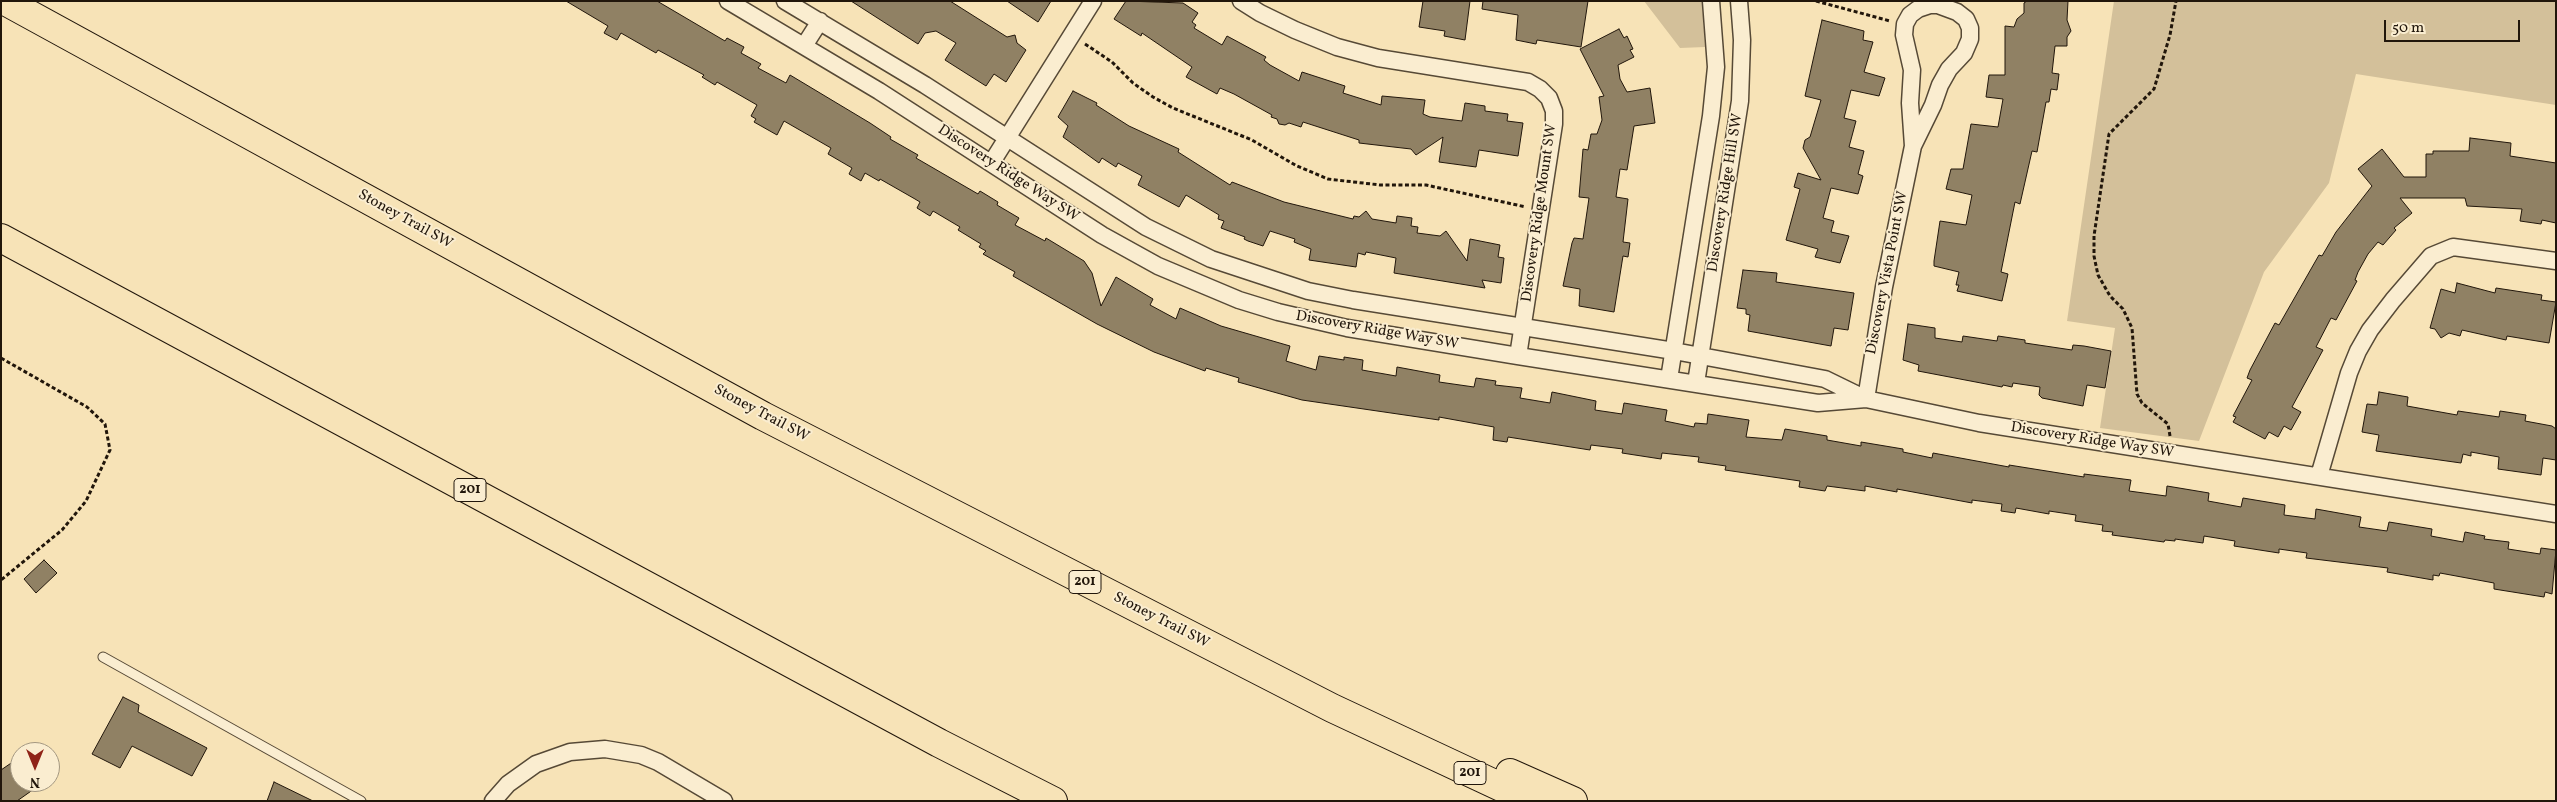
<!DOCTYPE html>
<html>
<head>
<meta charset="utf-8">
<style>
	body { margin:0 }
	#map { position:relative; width:2557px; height:802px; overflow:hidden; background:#f7e3b7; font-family:Vollkorn,serif }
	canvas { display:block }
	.frame { position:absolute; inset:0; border:2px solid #21160b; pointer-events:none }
	.north { position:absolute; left:10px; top:742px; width:50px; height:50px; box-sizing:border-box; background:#faedd0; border:1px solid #a39781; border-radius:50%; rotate:180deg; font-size:14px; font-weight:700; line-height:20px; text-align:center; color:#21160b }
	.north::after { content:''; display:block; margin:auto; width:18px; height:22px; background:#8f2418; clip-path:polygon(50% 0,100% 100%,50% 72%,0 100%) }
	.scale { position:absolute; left:2384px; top:20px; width:136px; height:22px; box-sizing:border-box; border:2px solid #21160b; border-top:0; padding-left:6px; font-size:15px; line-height:18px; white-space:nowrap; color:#21160b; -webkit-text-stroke:4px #faedd0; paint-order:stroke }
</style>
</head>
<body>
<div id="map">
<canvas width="2557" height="802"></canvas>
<div class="frame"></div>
<div class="north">N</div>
<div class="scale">50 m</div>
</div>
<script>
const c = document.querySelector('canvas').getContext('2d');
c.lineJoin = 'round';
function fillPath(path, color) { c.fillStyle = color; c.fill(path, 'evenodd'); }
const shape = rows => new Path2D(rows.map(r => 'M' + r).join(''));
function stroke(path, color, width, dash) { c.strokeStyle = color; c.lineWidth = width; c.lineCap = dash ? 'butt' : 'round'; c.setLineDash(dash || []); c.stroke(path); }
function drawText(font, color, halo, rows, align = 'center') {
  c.font = font + ' Vollkorn,serif'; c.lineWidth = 4; c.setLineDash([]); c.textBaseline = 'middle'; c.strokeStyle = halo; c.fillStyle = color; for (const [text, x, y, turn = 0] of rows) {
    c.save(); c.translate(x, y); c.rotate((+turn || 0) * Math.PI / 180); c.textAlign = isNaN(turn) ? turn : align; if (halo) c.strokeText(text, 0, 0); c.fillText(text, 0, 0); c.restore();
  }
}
fillPath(shape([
	[1644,1,1702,1,1705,47,1680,48],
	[2114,1,2556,1,2556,105,2356,74,2329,183,2264,272,2199,441,2100,428,2115,328,2067,321]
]), '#d3c09a');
const building = shape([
	[566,1,657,1,725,41,727,38,744,47,741,53,761,64,758,68,786,83,790,75,870,123,891,137,890,139,918,155,916,158,978,194,980,191,998,202,997,205,1019,218,1015,225,1045,241,1046,238,1084,261,1092,273,1101,306,1116,277,1153,299,1150,305,1176,319,1180,308,1221,326,1290,346,1286,361,1316,370,1319,356,1344,360,1344,357,1363,360,1362,370,1396,376,1397,367,1440,375,1439,382,1474,387,1476,378,1496,381,1495,385,1522,388,1520,398,1550,403,1552,392,1596,401,1595,410,1622,414,1624,403,1667,410,1665,421,1694,427,1695,423,1707,424,1708,414,1749,420,1746,437,1782,440,1785,429,1827,436,1827,440,1861,446,1861,442,1903,449,1903,452,1932,458,1933,453,2009,467,2009,465,2084,477,2084,474,2131,480,2129,491,2166,496,2167,486,2209,493,2208,501,2241,507,2243,498,2285,505,2284,515,2315,519,2316,509,2361,517,2359,527,2387,531,2389,522,2432,529,2431,536,2463,542,2465,532,2485,536,2484,539,2509,542,2508,549,2540,554,2541,548,2556,550,2552,594,2545,592,2544,597,2494,589,2494,583,2440,573,2439,576,2433,575,2433,580,2387,572,2388,568,2306,558,2307,553,2279,549,2279,553,2234,546,2235,541,2204,536,2203,543,2175,539,2175,541,2165,540,2164,542,2112,535,2113,532,2102,531,2103,525,2075,521,2076,515,2049,511,2049,514,2016,508,2015,513,2001,511,2002,504,1972,500,1972,503,1897,489,1897,492,1865,486,1865,491,1827,486,1825,491,1799,487,1800,481,1725,470,1726,466,1698,462,1699,457,1662,453,1661,459,1622,453,1623,449,1591,445,1590,450,1508,437,1507,442,1493,440,1494,427,1439,417,1439,420,1302,400,1238,382,1239,378,1206,368,1205,371,1154,352,1097,324,1013,276,1015,272,983,254,986,251,979,247,981,244,958,230,960,227,933,211,930,216,917,208,920,202,915,199,880,179,879,181,865,173,861,181,849,174,852,168,828,154,831,148,784,121,777,135,754,122,756,119,751,116,757,105,717,82,715,85,702,77,704,75,658,50,656,53,621,33,617,40,604,33,608,26,566,1],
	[851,1,950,1,1007,37,1015,35,1017,43,1026,50,1006,82,994,74,986,86,945,60,956,43,936,31,925,33,918,44,851,1],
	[1007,1,1051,1,1038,22,1007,1],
	[1126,1,1183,3,1198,13,1192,22,1196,25,1194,28,1222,45,1227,36,1266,57,1264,60,1270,65,1299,81,1302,72,1345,86,1343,93,1381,105,1382,96,1425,100,1423,114,1430,117,1462,121,1465,103,1485,106,1485,111,1508,114,1507,121,1523,123,1518,156,1479,150,1476,167,1439,162,1443,137,1416,155,1411,149,1359,143,1359,140,1303,122,1301,127,1289,123,1285,125,1279,124,1277,119,1271,117,1272,115,1234,94,1220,88,1217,94,1186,77,1192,67,1142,33,1141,36,1114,19,1126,1],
	[1423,1,1470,1,1465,40,1444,36,1445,31,1419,27,1423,1],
	[1483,1,1588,1,1581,47,1537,40,1536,44,1516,40,1518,15,1482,9,1483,1],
	[2027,1,2068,1,2067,20,2071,31,2067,37,2067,46,2055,46,2052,73,2059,74,2057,90,2051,89,2049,102,2046,102,2037,152,2032,151,2020,204,2015,202,2001,272,2008,274,2002,301,1957,291,1959,285,1956,285,1959,272,1934,266,1934,261,1940,221,1966,225,1972,195,1946,189,1951,169,1963,169,1971,124,1998,127,2003,99,1986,97,1989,75,2005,75,2005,26,2014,27,2017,19,2024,13,2024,3,2027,1],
	[1822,20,1864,31,1863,40,1873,42,1864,72,1885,78,1879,96,1851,90,1844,118,1856,121,1849,147,1864,151,1858,174,1863,176,1858,194,1831,188,1823,218,1834,221,1831,232,1849,236,1840,263,1815,257,1818,249,1786,240,1800,189,1794,187,1798,173,1821,180,1803,148,1805,140,1810,137,1821,100,1805,96,1822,20],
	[1619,29,1624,38,1627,36,1633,49,1630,50,1634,57,1618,65,1620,79,1627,92,1650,88,1655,123,1634,126,1627,170,1620,169,1616,197,1628,199,1623,242,1630,243,1628,257,1623,256,1614,312,1579,306,1580,289,1563,286,1572,243,1574,238,1583,239,1589,198,1579,197,1583,149,1588,150,1591,134,1597,134,1602,120,1599,97,1604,96,1580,49,1619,29],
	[1073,91,1097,103,1096,105,1129,126,1179,149,1178,152,1230,185,1232,182,1284,202,1353,219,1354,216,1359,217,1366,211,1372,219,1396,223,1397,216,1412,218,1411,226,1418,227,1417,233,1440,236,1446,231,1467,261,1470,239,1500,245,1498,257,1504,258,1501,283,1482,280,1485,288,1394,273,1396,258,1366,252,1365,255,1358,253,1356,267,1309,260,1311,249,1294,242,1295,239,1270,231,1263,246,1248,241,1244,239,1245,237,1221,228,1224,221,1218,219,1219,215,1186,195,1179,207,1138,185,1142,176,1118,163,1116,167,1102,158,1099,163,1063,137,1068,126,1058,117,1073,91],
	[2470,138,2511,143,2510,156,2556,163,2556,223,2542,220,2541,224,2520,221,2522,209,2467,206,2465,198,2400,198,2412,213,2394,228,2396,230,2383,245,2378,242,2368,254,2358,272,2355,280,2357,281,2336,320,2331,318,2316,347,2323,350,2292,407,2301,412,2291,430,2284,426,2278,437,2269,432,2265,439,2233,422,2236,417,2233,416,2252,380,2247,378,2250,370,2275,323,2279,325,2319,255,2322,256,2336,232,2372,186,2358,169,2382,149,2404,177,2426,177,2426,154,2433,154,2433,151,2469,151,2470,138],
	[1743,270,1777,273,1776,282,1854,293,1848,330,1834,328,1831,346,1748,331,1750,315,1746,314,1746,309,1737,308,1743,270],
	[2457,283,2495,293,2496,288,2542,295,2541,300,2556,302,2549,343,2507,336,2506,340,2462,330,2460,336,2449,333,2441,338,2435,329,2430,328,2441,289,2455,293,2457,283],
	[1908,324,1935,328,1935,338,1962,342,1963,336,1997,341,1998,336,2025,340,2025,343,2072,350,2073,345,2084,346,2111,351,2105,388,2087,385,2083,406,2042,398,2039,395,2040,387,2013,383,2012,387,2003,385,2002,387,1918,371,1919,365,1903,360,1908,324],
	[2379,392,2408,397,2407,406,2457,415,2458,411,2499,417,2500,411,2526,415,2525,421,2552,426,2556,429,2556,460,2543,458,2541,475,2498,469,2499,457,2471,452,2471,456,2463,454,2461,463,2376,451,2379,435,2362,432,2367,404,2377,405,2379,392],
	[44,560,57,573,36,593,24,579,44,560],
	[123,697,139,705,138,712,207,748,192,776,132,746,120,768,92,754,123,697],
	[20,757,20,782,44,782,17,801,1,801,1,770,20,757],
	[274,782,313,801,267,801,274,782]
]);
fillPath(building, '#908164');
stroke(building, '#21160b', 1);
const lane = shape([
	[103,657,361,801]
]);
const street = shape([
	[728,1,879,91,1102,235,1158,266,1239,300,1278,312,1347,328,1518,356,1818,403,1866,399],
	[785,1,925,85,1146,227,1211,259,1308,291,1353,300,1674,351,1825,379,1866,399,1979,423,2556,514],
	[1241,1,1260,13,1295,30,1337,47,1378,58,1528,82,1540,89,1549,98,1554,111,1554,124,1518,356],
	[804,46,820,21],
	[992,162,1093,1],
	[1669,379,1711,116,1716,67,1711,1],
	[1696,383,1740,101,1742,40,1739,1],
	[1866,399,1884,287,1913,146,1933,105,1940,85,1949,69,1964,53,1970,39,1970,28,1966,19,1957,12,1938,5,1930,5,1918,9,1910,15,1905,24,1904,35,1912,70,1910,103,1913,146],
	[2319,476,2349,373,2358,351,2370,330,2393,300,2431,256,2453,247,2556,261],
	[493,801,508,784,536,764,570,752,605,749,641,755,658,762,724,801]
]);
const highway = shape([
	[5,1,763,416,1332,708,1531,801],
	[1,238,939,743,1053,801],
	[1510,773,1573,801]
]);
stroke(lane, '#564936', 11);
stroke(street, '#564936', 19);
stroke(highway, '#21160b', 30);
stroke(shape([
	[1816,1,1890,21],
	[1085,44,1112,62,1133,83,1153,97,1173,108,1252,140,1297,166,1328,179,1380,185,1426,185,1526,207],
	[1,358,87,407,105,424,110,450,86,501,62,530,1,580],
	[2170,436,2168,424,2142,403,2137,394,2132,328,2123,309,2110,296,2098,275,2094,256,2094,236,2109,134,2154,89,2170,35,2176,1]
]), '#21160b', 3, [4, 2.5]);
stroke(lane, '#faedd0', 9);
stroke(street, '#faedd0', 16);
stroke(highway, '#f7e3b7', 28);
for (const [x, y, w] of [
	[470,490,32],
	[1085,582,32],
	[1470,773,32]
]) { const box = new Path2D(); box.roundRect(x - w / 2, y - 11.5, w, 23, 4); c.fillStyle = '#faedd0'; c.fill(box); stroke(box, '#21160b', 1); }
drawText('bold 14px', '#21160b', null, [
	["201",470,490],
	["201",1085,582],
	["201",1470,773]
]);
drawText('15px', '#21160b', '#faedd0', [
	["Discovery Ridge Way SW",1008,174,33],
	["Discovery Ridge Hill SW",1726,193,-81],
	["Discovery Ridge Mount SW",1540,213,-82],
	["Stoney Trail SW",405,220,29],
	["Discovery Vista Point SW",1888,273,-79],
	["Discovery Ridge Way SW",1377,331,10],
	["Stoney Trail SW",761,414,28],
	["Discovery Ridge Way SW",2092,441,9],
	["Stoney Trail SW",1161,621,27]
]);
</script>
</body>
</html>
